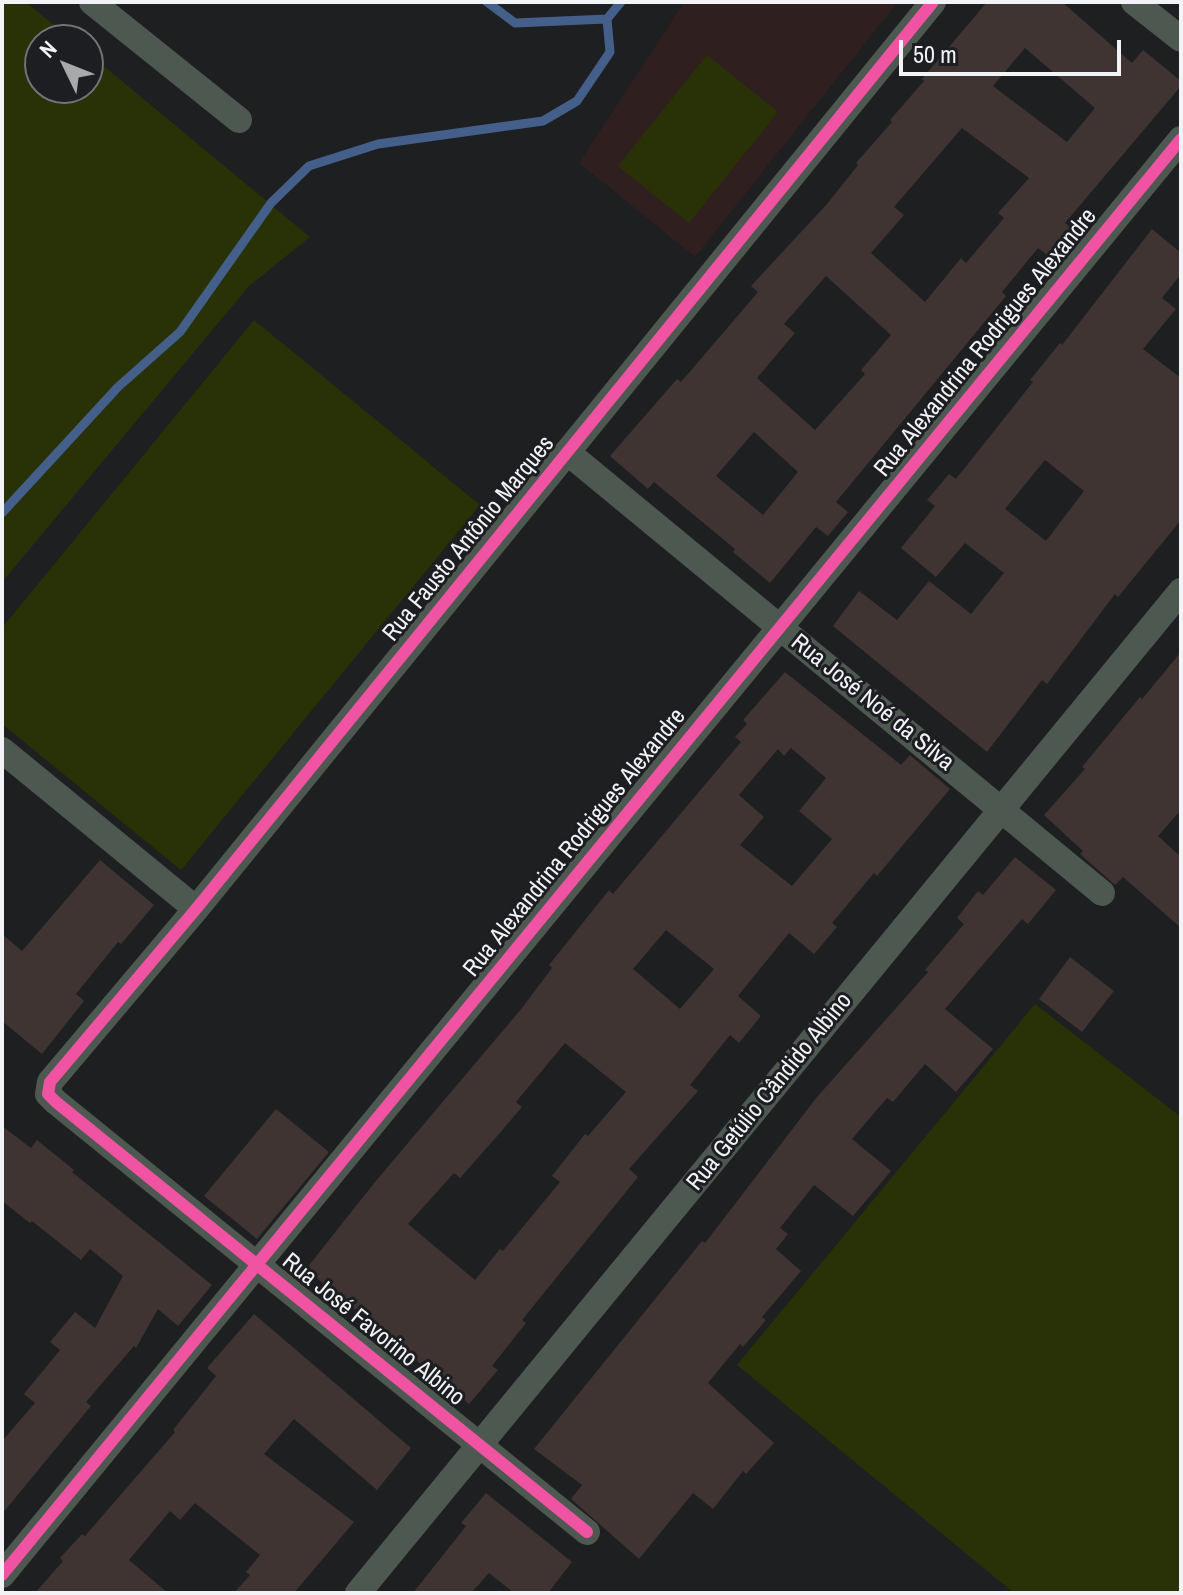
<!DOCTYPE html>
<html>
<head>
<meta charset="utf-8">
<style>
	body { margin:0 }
	#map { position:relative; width:1183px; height:1595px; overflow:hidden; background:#1d1f21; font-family:"Archivo Narrow",sans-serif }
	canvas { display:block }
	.frame { position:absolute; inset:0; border:4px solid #f1f3f6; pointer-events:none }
	.north { position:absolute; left:24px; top:24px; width:80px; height:80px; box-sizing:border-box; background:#1c1e22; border:2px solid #717377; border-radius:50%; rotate:313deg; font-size:22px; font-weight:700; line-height:32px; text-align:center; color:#f1f3f6 }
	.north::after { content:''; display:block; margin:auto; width:28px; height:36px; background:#a7a9ab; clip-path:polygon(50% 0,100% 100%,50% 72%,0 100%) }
	.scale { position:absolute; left:899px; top:40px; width:222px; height:36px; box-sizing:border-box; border:4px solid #f1f3f6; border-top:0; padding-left:10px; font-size:24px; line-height:28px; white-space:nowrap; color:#f1f3f6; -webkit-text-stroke:6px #1c1e22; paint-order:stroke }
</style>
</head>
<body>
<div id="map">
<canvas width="1183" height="1595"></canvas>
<div class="frame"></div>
<div class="north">N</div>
<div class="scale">50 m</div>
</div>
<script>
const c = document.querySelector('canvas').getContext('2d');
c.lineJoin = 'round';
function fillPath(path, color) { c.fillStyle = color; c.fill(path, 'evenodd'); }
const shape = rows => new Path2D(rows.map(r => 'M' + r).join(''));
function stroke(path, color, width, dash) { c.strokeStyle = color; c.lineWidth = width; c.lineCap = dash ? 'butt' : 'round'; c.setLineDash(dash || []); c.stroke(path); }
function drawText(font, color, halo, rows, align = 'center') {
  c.font = font + ' "Archivo Narrow",sans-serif'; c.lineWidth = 6; c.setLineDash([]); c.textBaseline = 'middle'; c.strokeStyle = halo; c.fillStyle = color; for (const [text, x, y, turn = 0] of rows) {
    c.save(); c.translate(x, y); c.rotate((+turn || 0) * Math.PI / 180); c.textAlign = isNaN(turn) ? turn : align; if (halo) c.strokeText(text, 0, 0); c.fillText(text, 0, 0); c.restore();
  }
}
fillPath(shape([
	[684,2,898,2,695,257,579,163]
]), '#2f1f1e');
fillPath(shape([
	[2,2,26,2,72,40,40,40,40,88,88,88,88,53,310,237,249,286,2,582],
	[707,55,778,112,689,223,618,166],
	[254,320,480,505,181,870,2,724,2,628],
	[1035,1004,1181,1117,1181,1593,1014,1593,737,1365]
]), '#293207');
stroke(shape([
	[487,2,515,23,607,19,621,2],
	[2,513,118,387,180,332,271,203,309,166,378,144,543,121,577,101,610,52,607,19]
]), '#455f8b', 9);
fillPath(shape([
	[987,2,1062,2,1132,63,1143,50,1181,81,1181,86,1065,223,1071,228,1047,255,1038,248,1002,292,1006,296,836,502,848,512,828,536,816,527,770,583,733,552,735,549,654,482,648,489,610,456,677,379,681,382,758,292,751,286,827,204,858,165,856,163,892,122,890,120,924,81,922,79],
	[1025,48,1095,108,1067,142,993,86],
	[962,128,1029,178,998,213,1004,218,966,263,961,258,925,302,871,253,904,215,894,207],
	[826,276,891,335,861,370,865,374,815,430,757,378,795,333,784,324],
	[754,432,798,472,763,515,716,476],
	[1152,229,1181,253,1181,274,1162,298,1176,309,1143,349,1181,378,1181,520,1118,597,1115,594,1047,684,1042,680,987,752,833,626,859,591,897,620,929,581,971,614,1004,573,965,543,936,577,901,548,935,506,927,500,949,474,956,479,1033,382,1030,380,1060,343,1062,345],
	[1045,460,1084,491,1046,541,1005,509],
	[1181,652,1181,810,1158,836,1181,857,1181,928,1123,877,1115,885,1080,854,1083,851,1044,815,1085,769,1082,767,1140,697,1142,699],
	[785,672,901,765,910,755,950,789,877,876,874,873,832,923,837,927,814,954,789,933,738,996,761,1016,739,1043,730,1035,690,1085,698,1091,629,1169,638,1177,522,1320,526,1323,492,1366,498,1370,469,1404,306,1269,375,1182,522,1008,552,968,549,965,609,890,613,894,741,742,735,737,747,724,743,720],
	[791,748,826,778,799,811,832,839,792,886,740,845,764,817,739,795,778,749,784,756],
	[666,930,714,969,680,1009,633,969],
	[565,1043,626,1092,588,1136,585,1134,552,1176,560,1182,503,1251,500,1249,475,1280,408,1224,454,1173,460,1178,499,1134,522,1107,516,1102],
	[1015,857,1056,890,1028,924,1022,919,945,1009,993,1049,956,1092,925,1064,893,1102,887,1098,852,1139,891,1171,853,1216,814,1185,780,1228,788,1234,776,1249,801,1271,762,1317,766,1320,743,1347,740,1344,708,1383,774,1443,746,1474,743,1471,713,1509,693,1493,639,1559,571,1499,582,1485,534,1449,702,1241,705,1243,817,1097,928,972,925,970,964,924,957,918,978,891,983,895],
	[100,860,154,905,121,944,118,942,76,994,84,1001,42,1054,2,1021,2,934,22,951],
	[1070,957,1114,991,1082,1032,1039,999],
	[276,1109,329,1152,257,1239,204,1196],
	[2,1126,31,1148,37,1140,74,1170,72,1172,212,1285,178,1326,158,1309,136,1348,134,1346,86,1402,91,1406,2,1514,2,1441,35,1403,24,1394,60,1350,50,1342,75,1312,95,1328,123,1276,90,1249,81,1260,32,1221,30,1223,2,1201],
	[254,1314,411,1448,377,1490,294,1419,264,1454,354,1522,294,1593,234,1593,250,1575,246,1572,260,1555,195,1503,180,1520,170,1511,129,1560,168,1593,35,1593,63,1561,60,1558,82,1534,85,1536,175,1432,173,1430,216,1376,207,1368],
	[486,1493,572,1562,548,1593,514,1593,489,1573,471,1593,413,1593,466,1526,461,1523]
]), '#3f3432');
stroke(shape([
	[92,2,239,120],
	[1134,2,1181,39],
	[567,452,1102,893],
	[2,750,196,909],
	[587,1532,56,1102,48,1094,50,1082,196,909,933,2],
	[2,1575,1181,139],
	[358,1593,1181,591]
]), '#4d5850', 26);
stroke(shape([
	[587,1532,56,1102,48,1094,50,1082,196,909,933,2],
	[2,1575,1181,139]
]), '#f153a3', 12);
drawText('24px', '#f1f3f6', '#1c1e22', [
	["Rua Alexandrina Rodrigues Alexandre",986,343,-51],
	["Rua Fausto Antônio Marques",469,539,-51],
	["Rua José Noé da Silva",872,703,39],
	["Rua Alexandrina Rodrigues Alexandre",575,843,-51],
	["Rua Getúlio Cândido Albino",770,1092,-51],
	["Rua José Favorino Albino",373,1330,39]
]);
</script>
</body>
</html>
